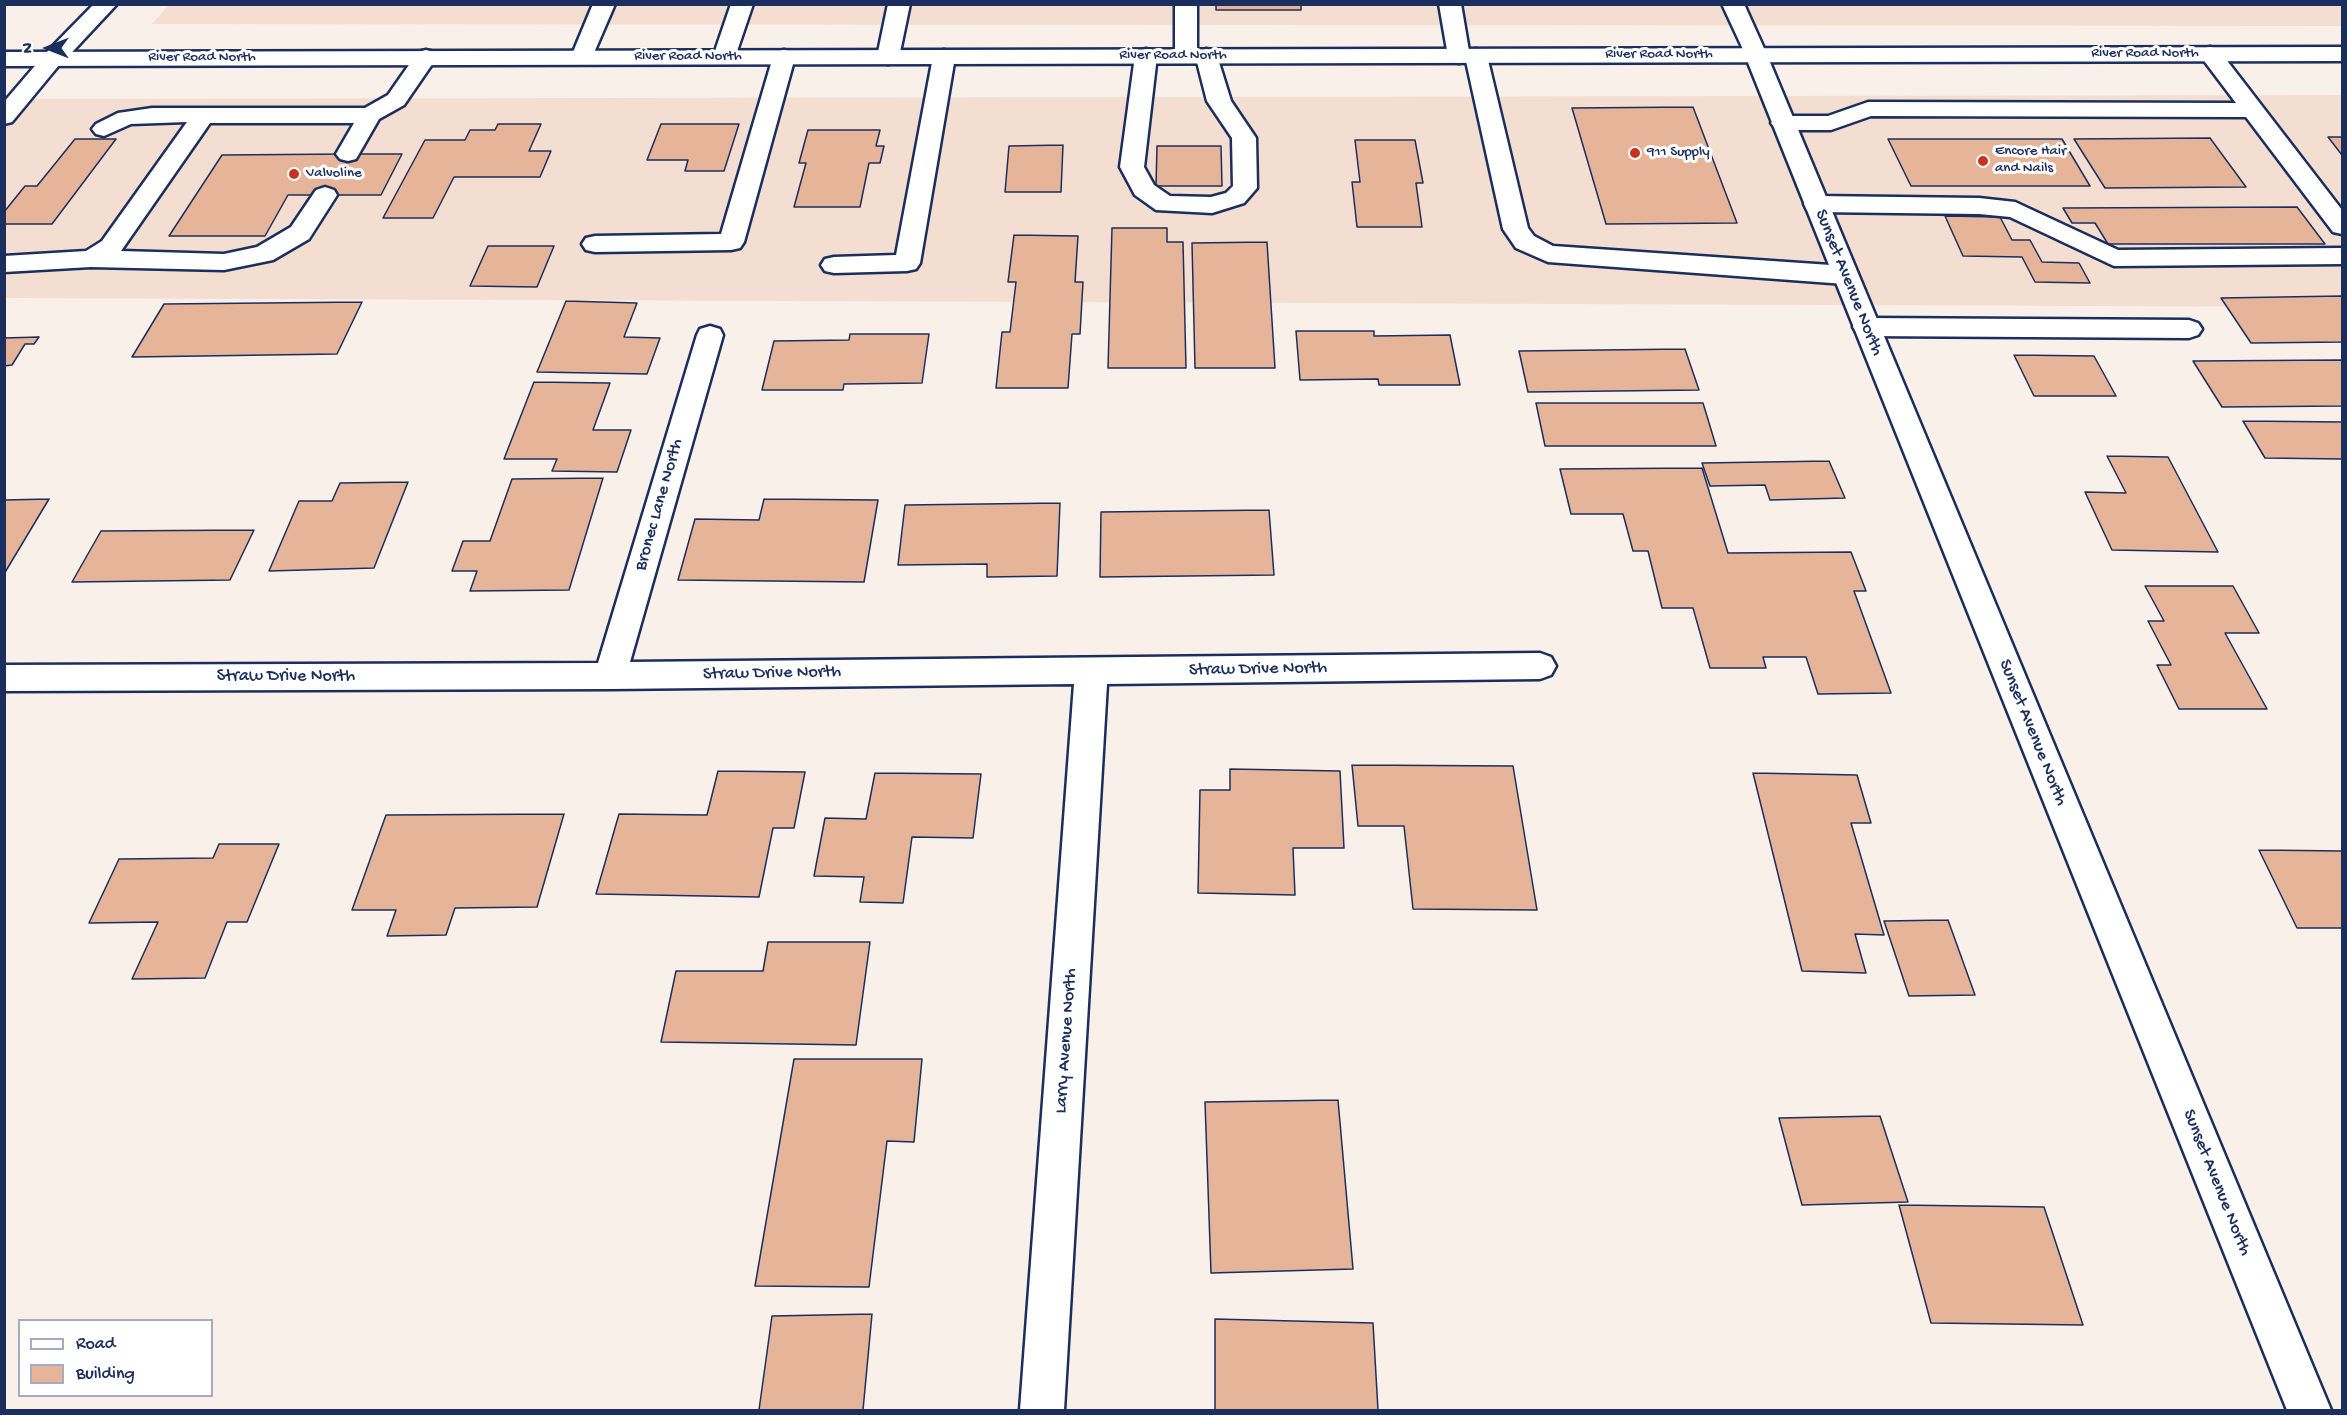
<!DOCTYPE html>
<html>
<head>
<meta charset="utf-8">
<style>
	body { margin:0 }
	#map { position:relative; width:2347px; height:1415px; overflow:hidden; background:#faf0ea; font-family:"Gochi Hand",sans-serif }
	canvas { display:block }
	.frame { position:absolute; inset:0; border:6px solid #1b2f5e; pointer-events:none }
	.legend { position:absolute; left:18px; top:1319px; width:195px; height:78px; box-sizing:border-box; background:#fff; border:2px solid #a4acbf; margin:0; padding:8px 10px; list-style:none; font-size:18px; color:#1b2f5e }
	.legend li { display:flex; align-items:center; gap:12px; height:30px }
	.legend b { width:30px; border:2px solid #a4acbf }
	.north { position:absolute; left:18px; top:18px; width:60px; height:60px; -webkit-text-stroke:4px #fff; paint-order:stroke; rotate:270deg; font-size:16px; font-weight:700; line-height:24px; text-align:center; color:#1b2f5e }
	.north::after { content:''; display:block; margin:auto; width:21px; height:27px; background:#1b2f5e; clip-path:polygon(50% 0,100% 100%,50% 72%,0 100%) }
</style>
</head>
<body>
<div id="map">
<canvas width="2347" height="1415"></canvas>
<div class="frame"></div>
<ul class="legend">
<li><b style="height:8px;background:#fff"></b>Road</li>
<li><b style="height:16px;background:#e6b498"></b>Building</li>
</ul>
<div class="north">N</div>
</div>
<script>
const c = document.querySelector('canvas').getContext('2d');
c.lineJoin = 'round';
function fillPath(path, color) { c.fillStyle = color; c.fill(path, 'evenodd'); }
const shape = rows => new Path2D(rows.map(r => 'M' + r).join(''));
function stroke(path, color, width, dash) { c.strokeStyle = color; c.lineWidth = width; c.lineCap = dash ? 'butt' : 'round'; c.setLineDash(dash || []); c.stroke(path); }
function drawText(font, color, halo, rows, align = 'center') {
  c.font = font + ' "Gochi Hand",sans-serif'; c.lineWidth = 6; c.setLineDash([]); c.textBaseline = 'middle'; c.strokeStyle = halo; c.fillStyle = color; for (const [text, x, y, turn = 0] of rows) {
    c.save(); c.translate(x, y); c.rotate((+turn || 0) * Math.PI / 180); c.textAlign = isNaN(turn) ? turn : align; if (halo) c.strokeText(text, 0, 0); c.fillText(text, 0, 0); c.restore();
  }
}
fillPath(shape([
	[170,4,2342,5,2342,26,152,24],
	[2342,95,2342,307,5,298,4,99]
]), '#f4ded1');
const building = shape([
	[1216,4,1301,4,1301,10,1216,10,1216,4],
	[1693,107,1737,223,1606,224,1572,108,1693,107],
	[498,124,541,124,529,151,551,151,540,177,454,177,433,218,383,218,425,140,465,140,470,130,495,130,498,124],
	[661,124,739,124,724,171,685,171,688,160,647,160,661,124],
	[808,130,880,130,876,146,884,146,880,163,869,163,860,207,794,207,806,163,799,163,808,130],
	[2328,137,2342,137,2342,155,2328,137],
	[2210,138,2246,187,2105,188,2074,139,2210,138],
	[75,139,116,139,52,224,4,224,4,212,25,186,37,186,75,139],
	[1888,139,2062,139,2090,186,1911,186,1888,139],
	[1355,140,1415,140,1423,183,1416,183,1422,227,1357,227,1352,182,1360,182,1355,140],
	[1063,145,1061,192,1005,192,1009,146,1063,145],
	[1157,146,1221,146,1222,186,1156,186,1157,146],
	[348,154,402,154,381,195,288,195,265,236,169,236,222,155,348,154],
	[2297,207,2325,244,2108,244,2095,223,2072,223,2063,208,2297,207],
	[1945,216,2000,217,2012,240,2030,240,2042,262,2079,263,2090,283,2035,282,2022,257,1963,256,1945,216],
	[1112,228,1167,228,1167,242,1183,242,1186,368,1108,368,1112,228],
	[1014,235,1078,236,1075,282,1083,282,1080,334,1072,334,1068,388,996,388,1002,332,1010,332,1016,282,1008,282,1014,235],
	[1267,242,1275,368,1195,368,1192,243,1267,242],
	[488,246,554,246,537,287,470,286,488,246],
	[2342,296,2342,342,2251,343,2221,298,2342,296],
	[566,301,637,303,624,337,660,338,647,374,537,372,566,301],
	[362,302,337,354,132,357,164,304,362,302],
	[1296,331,1374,331,1374,336,1450,335,1460,385,1379,385,1378,379,1300,380,1296,331],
	[850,334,929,334,922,383,844,384,843,390,762,390,774,341,849,340,850,334],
	[39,337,34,344,25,344,12,365,4,366,4,338,39,337],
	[1685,349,1699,390,1528,392,1519,351,1685,349],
	[2014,355,2094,356,2116,396,2034,396,2014,355],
	[2342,360,2342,406,2222,407,2193,361,2342,360],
	[534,382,610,383,593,430,631,430,617,472,552,471,557,459,504,459,534,382],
	[1536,403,1703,403,1716,446,1545,446,1536,403],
	[2243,421,2342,422,2342,459,2265,458,2243,421],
	[2107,456,2168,457,2218,552,2112,550,2085,492,2126,493,2107,456],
	[1829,461,1845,498,1770,500,1765,485,1710,486,1702,463,1829,461],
	[1702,468,1728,553,1851,552,1866,591,1854,591,1891,693,1818,694,1806,657,1763,657,1766,668,1710,668,1693,608,1662,608,1648,551,1633,551,1623,514,1571,514,1560,469,1702,468],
	[603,478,569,590,470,591,477,571,452,571,463,541,490,541,512,479,603,478],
	[408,482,374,568,269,571,299,501,332,501,340,483,408,482],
	[49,499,4,574,4,500,49,499],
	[764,499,878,500,864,582,678,580,695,519,759,520,764,499],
	[1060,503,1057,576,987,577,987,564,898,565,905,505,1060,503],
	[1269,510,1274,575,1100,577,1101,512,1269,510],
	[254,530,230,580,72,582,101,531,254,530],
	[2145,586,2233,586,2259,633,2225,633,2267,709,2179,709,2157,665,2171,665,2148,621,2164,621,2145,586],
	[1352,765,1513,766,1537,910,1413,909,1404,826,1358,826,1352,765],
	[1230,769,1340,771,1344,848,1293,848,1295,895,1198,893,1200,790,1230,790,1230,769],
	[718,771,805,772,794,828,773,828,759,897,596,894,619,814,707,815,718,771],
	[875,773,981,774,973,838,912,837,903,903,860,902,864,877,814,876,825,818,866,819,875,773],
	[1753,773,1857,775,1871,823,1851,823,1884,935,1855,934,1866,973,1802,971,1753,773],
	[564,814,537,907,455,908,446,935,387,936,396,910,352,910,386,815,564,814],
	[219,844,279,844,247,922,227,922,205,978,132,979,158,922,89,923,119,859,213,858,219,844],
	[2259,850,2342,851,2342,928,2297,928,2259,850],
	[1948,920,1975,995,1909,996,1884,921,1948,920],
	[768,942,870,942,856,1045,661,1042,676,971,763,971,768,942],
	[794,1059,922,1059,914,1142,887,1141,869,1287,755,1286,794,1059],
	[1338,1100,1353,1269,1211,1273,1205,1102,1338,1100],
	[1880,1116,1908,1202,1802,1205,1779,1118,1880,1116],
	[1899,1205,2044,1207,2083,1325,1931,1323,1899,1205],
	[872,1314,863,1410,759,1410,772,1316,872,1314],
	[1215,1319,1373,1323,1378,1410,1215,1410,1215,1319]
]);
fillPath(building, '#e6b498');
stroke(building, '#1b2f5e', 1.5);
const service = shape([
	[593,4,615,4,590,62,582,64,574,62,571,57,593,4],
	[731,4,753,4,735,57,732,62,724,64,716,62,713,57,731,4],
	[888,4,910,4,899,57,896,62,888,64,880,62,877,57,888,4],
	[1175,4,1197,4,1197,53,1206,49,1214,51,1217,56,1231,101,1256,138,1257,188,1244,203,1212,213,1156,210,1135,195,1120,167,1135,56,1138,51,1146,49,1154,51,1157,56,1144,167,1154,185,1170,196,1211,197,1226,193,1233,186,1232,138,1207,101,1196,58,1186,63,1178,61,1175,56,1175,4],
	[1439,4,1461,4,1469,51,1476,49,1484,51,1487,56,1528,228,1534,236,1553,246,1845,266,1854,269,1858,275,1854,281,1845,284,1548,262,1516,248,1503,229,1466,61,1459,63,1451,61,1448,56,1439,4],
	[1722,4,1744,4,1767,55,1764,60,1756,62,1748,60,1722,4],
	[2210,47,2218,49,2342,210,2342,234,2333,232,2246,117,1871,116,1831,130,1783,130,1775,128,1771,123,1775,118,1783,116,1828,116,1868,102,2236,103,2199,54,2202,49,2210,47],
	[426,50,434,52,437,57,404,105,379,119,356,159,348,161,340,159,336,154,354,123,210,123,121,251,224,254,257,247,291,227,316,190,325,187,334,190,337,195,309,239,273,260,224,270,91,267,4,272,4,256,86,251,102,241,187,122,131,124,104,136,96,134,92,129,96,124,118,113,152,108,365,108,388,95,418,52,426,50],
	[784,50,792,52,795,57,744,242,740,248,731,250,595,252,586,250,582,244,586,238,595,236,721,234,773,57,776,52,784,50],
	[944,50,952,52,955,57,920,263,916,269,907,271,834,273,825,271,821,265,825,259,834,257,896,255,933,57,936,52,944,50],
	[1816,196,1979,198,2015,202,2118,250,2342,248,2342,264,2114,266,2010,217,1979,214,1816,212,1807,210,1804,204,1807,198,1816,196],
	[1866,318,2189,320,2198,323,2202,329,2198,335,2189,338,1866,336,1857,333,1853,327,1857,321,1866,318]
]);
const minor = shape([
	[1756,48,1764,50,1767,55,2331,1410,2287,1410,1745,55,1748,50,1756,48],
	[53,52,61,54,64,59,12,122,4,124,4,102,45,54,53,52],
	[710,326,720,329,723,335,630,662,1540,653,1551,657,1556,666,1551,675,1540,679,1107,684,1064,1410,1020,1410,1074,684,610,689,4,691,4,665,598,663,697,335,700,329,710,326]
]);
const secondary = shape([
	[94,4,117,4,61,64,53,66,45,64,42,59,45,54,94,4]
]);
const primary = shape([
	[2342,47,2342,61,4,66,4,52,2342,47]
]);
stroke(service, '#1b2f5e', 5);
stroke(minor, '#1b2f5e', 5);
stroke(secondary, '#1b2f5e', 5);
stroke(primary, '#1b2f5e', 5);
fillPath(service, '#fff');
fillPath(minor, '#fff');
fillPath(secondary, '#fff');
fillPath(primary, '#fff');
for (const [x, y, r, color] of [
	[1635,153,6,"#c8321e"],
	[1983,161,6,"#c8321e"],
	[294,174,6,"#c8321e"]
]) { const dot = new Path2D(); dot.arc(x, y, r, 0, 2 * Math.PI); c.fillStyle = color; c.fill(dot); stroke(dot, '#fff', 2); }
drawText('15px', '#1b2f5e', '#fff', [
	["River Road North",2145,54],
	["River Road North",1659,55],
	["River Road North",1173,56],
	["River Road North",688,57],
	["River Road North",202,58]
]);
drawText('15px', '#1b2f5e', '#fff', [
	["Encore Hair",1995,152],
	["and Nails",1995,169],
	["911 Supply",1647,153],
	["Valvoline",306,174]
], 'left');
drawText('18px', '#1b2f5e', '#fff', [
	["Sunset Avenue North",1848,283,68],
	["Bronec Lane North",660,505,-74],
	["Straw Drive North",1258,670,-1],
	["Straw Drive North",772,674,-1],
	["Straw Drive North",286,677],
	["Sunset Avenue North",2032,733,68],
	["Larry Avenue North",1067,1041,-86],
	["Sunset Avenue North",2216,1183,68]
]);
</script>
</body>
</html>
